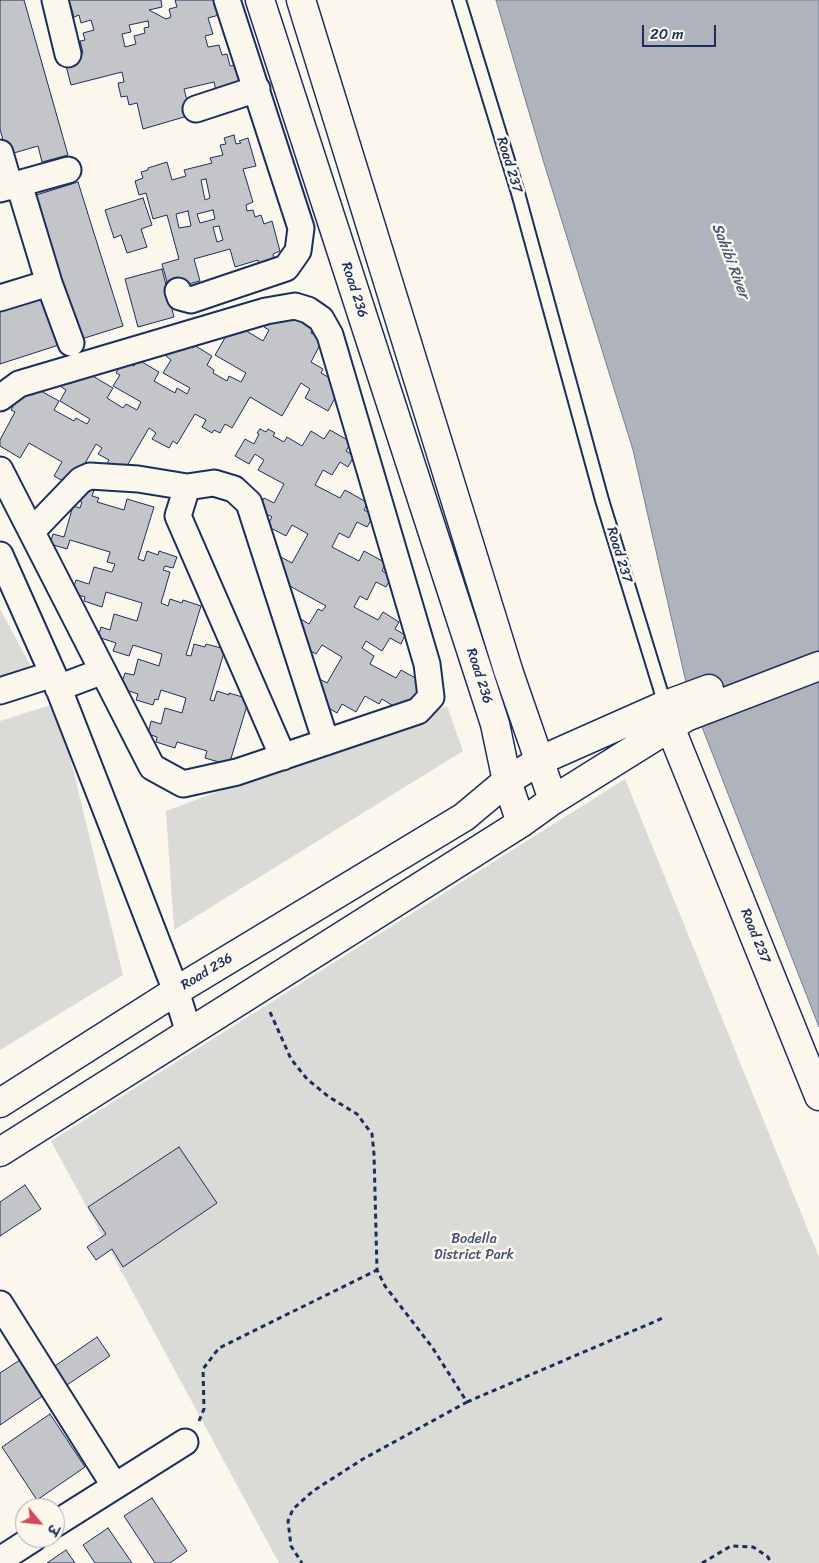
<!DOCTYPE html>
<html>
<head>
<meta charset="utf-8">
<style>
	body { margin:0 }
	#map { position:relative; width:819px; height:1563px; overflow:hidden; background:#fbf7ec; font-family:Sriracha,"Playpen Sans Deva",sans-serif }
	canvas { display:block }
	.north { position:absolute; left:15px; top:1498px; width:50px; height:50px; box-sizing:border-box; background:#fbf7ec; border:1px solid #a1a7b3; border-radius:50%; rotate:118deg; font-size:14px; font-weight:700; line-height:20px; text-align:center; color:#1b2f5e }
	.north::after { content:''; display:block; margin:auto; width:18px; height:22px; background:#d1495b; clip-path:polygon(50% 0,100% 100%,50% 72%,0 100%) }
	.scale { position:absolute; left:642px; top:25px; width:74px; height:22px; box-sizing:border-box; border:2px solid #1b2f5e; border-top:0; padding-left:6px; font-size:15px; line-height:18px; white-space:nowrap; color:#1b2f5e; -webkit-text-stroke:4px #fbf7ec; paint-order:stroke }
</style>
</head>
<body>
<div id="map">
<canvas width="819" height="1563"></canvas>
<div class="north">उ</div>
<div class="scale">20 m</div>
</div>
<script>
const c = document.querySelector('canvas').getContext('2d');
c.lineJoin = 'round';
function fillPath(path, color) { c.fillStyle = color; c.fill(path, 'evenodd'); }
const shape = rows => new Path2D(rows.map(r => 'M' + r).join(''));
function stroke(path, color, width, dash) { c.strokeStyle = color; c.lineWidth = width; c.lineCap = dash ? 'butt' : 'round'; c.setLineDash(dash || []); c.stroke(path); }
function drawText(font, color, halo, rows, align = 'center') {
  c.font = font + ' Sriracha,sans-serif'; c.lineWidth = 5; c.setLineDash([]); c.textBaseline = 'middle'; c.strokeStyle = halo; c.fillStyle = color; for (const [text, x, y, turn = 0] of rows) {
    c.save(); c.translate(x, y); c.rotate((+turn || 0) * Math.PI / 180); c.textAlign = isNaN(turn) ? turn : align; if (halo) c.strokeText(text, 0, 0); c.fillText(text, 0, 0); c.restore();
  }
}
fillPath(shape([
	[0,609,32,668,0,676],
	[57,703,123,975,0,1050,0,721],
	[447,706,463,751,174,930,166,811],
	[625,779,819,1257,819,1563,279,1563,51,1141]
]), '#dadad7');
const water = shape([
	[496,0,819,0,819,1027,688,691,633,450,544,163,496,0]
]);
fillPath(water, '#afb3bb');
stroke(water, '#747e96', 1);
const building = shape([
	[0,0,24,0,68,155,42,162,38,146,7,155,0,129,0,0],
	[58,0,161,0,162,7,149,10,166,19,171,17,169,9,177,7,175,0,215,0,219,15,208,18,213,34,205,36,208,47,219,45,222,55,227,54,230,66,236,65,247,75,218,100,214,82,184,89,191,115,143,129,137,103,129,105,127,96,121,97,118,83,124,82,122,72,71,85,64,58,83,53,80,41,85,40,83,33,94,30,91,20,81,23,79,15,74,17,70,3,59,5,58,0],
	[148,21,149,27,144,28,145,33,134,36,136,44,125,47,122,34,131,32,129,25,148,21],
	[234,135,236,144,241,143,239,141,248,138,256,166,243,169,253,202,246,205,247,211,253,210,255,217,261,215,264,224,272,221,280,251,273,254,274,260,259,265,258,260,235,267,230,249,194,259,200,281,169,289,162,264,179,259,167,215,153,219,146,193,139,195,135,181,143,178,141,172,148,170,148,168,167,162,172,180,186,176,184,170,212,163,210,158,223,155,220,145,226,144,224,138,234,135],
	[206,179,210,198,205,200,201,180,206,179],
	[213,210,215,219,200,223,197,214,213,210],
	[188,211,191,226,179,228,176,214,188,211],
	[219,226,223,240,217,242,213,227,219,226],
	[78,182,123,326,75,341,30,197,78,182],
	[143,198,152,225,141,229,147,247,127,253,121,235,114,238,105,210,143,198],
	[162,269,174,317,138,327,125,279,162,269],
	[50,289,68,342,0,364,0,305,50,289],
	[272,311,290,315,315,326,311,333,318,337,317,340,321,343,311,362,323,369,321,373,342,385,328,411,305,398,310,389,301,383,282,416,250,397,232,428,225,424,220,433,214,430,212,433,202,427,206,420,195,414,177,444,173,441,169,448,152,439,156,433,149,428,121,476,105,467,109,460,98,454,102,448,96,444,72,486,54,476,62,462,29,443,20,458,0,446,0,440,15,412,11,410,22,389,33,395,36,390,40,392,41,391,59,401,54,410,74,421,76,418,87,424,90,419,60,401,66,390,60,386,68,372,82,380,86,375,90,377,91,375,113,388,107,398,123,408,126,404,137,410,141,402,113,386,120,375,116,373,123,360,134,366,136,361,141,363,142,362,159,372,154,381,175,393,177,388,187,394,190,388,163,373,171,360,166,356,174,343,185,350,188,346,193,348,194,345,212,356,207,365,214,370,213,373,227,381,229,376,241,382,246,373,215,355,229,331,235,335,240,327,263,341,269,330,264,327,272,311],
	[260,429,266,432,268,429,275,433,273,436,284,442,287,437,302,446,311,431,324,439,330,430,351,442,346,451,354,456,348,467,340,462,332,475,323,470,315,485,340,498,345,490,368,503,364,510,374,515,367,527,357,522,349,538,339,533,332,547,359,561,364,551,386,563,382,571,392,576,386,587,376,582,367,600,360,596,354,607,378,620,383,612,399,622,395,629,405,635,401,644,390,638,382,651,366,641,362,648,374,656,370,664,396,678,401,670,421,681,417,689,425,693,418,705,403,712,382,699,379,704,365,696,356,712,342,704,337,713,315,700,316,677,327,683,342,657,322,645,316,654,302,646,299,618,309,624,318,609,322,611,326,606,277,579,279,556,292,563,308,534,292,525,286,536,267,526,272,517,258,509,264,498,274,503,284,484,258,470,264,460,255,454,249,464,235,456,245,439,254,444,259,434,257,433,260,429],
	[89,489,94,490,92,496,99,498,97,502,124,510,127,499,154,507,138,559,144,561,147,551,158,555,159,551,177,557,173,568,165,566,163,570,170,572,161,603,168,606,170,599,182,603,183,600,201,606,186,655,191,656,194,644,205,647,206,644,225,649,210,700,214,701,217,691,229,695,229,693,249,699,229,765,205,758,207,751,177,742,175,748,156,742,157,737,148,734,151,721,161,724,165,708,182,713,186,698,161,690,158,700,155,699,153,705,136,700,138,694,120,688,125,673,134,675,138,659,159,666,162,654,133,645,129,656,113,651,116,643,98,637,101,627,110,630,114,614,137,621,142,603,106,592,102,607,84,601,85,597,72,593,76,580,89,584,94,567,112,572,115,564,107,562,110,552,70,540,67,549,50,544,53,534,64,537,73,506,80,508,82,502,74,499,89,489],
	[179,1147,217,1203,123,1267,112,1249,96,1260,87,1247,106,1234,88,1207,179,1147],
	[25,1185,41,1209,0,1236,0,1202,25,1185],
	[97,1337,110,1356,64,1387,52,1368,97,1337],
	[20,1360,44,1395,0,1425,0,1373,20,1360],
	[50,1414,85,1467,37,1500,2,1447,50,1414],
	[152,1498,187,1551,170,1563,155,1563,124,1516,152,1498],
	[108,1528,132,1563,95,1563,83,1545,108,1528],
	[66,1550,75,1563,47,1563,66,1550]
]);
fillPath(building, '#c3c5c9');
stroke(building, '#1b2f5e', 1);
const lane = shape([
	[459,0,518,193,602,500,662,695,663,706]
]);
const street = shape([
	[55,0,68,54],
	[196,109,257,89],
	[0,153,10,187],
	[19,184,49,283,71,343],
	[0,189,68,170],
	[178,291,180,297,191,300,286,268,298,251,301,228,227,0],
	[0,298,49,283],
	[0,398,19,384,266,311,295,306,308,310,321,319,330,335,427,664,431,697,418,711,237,772,183,784,152,767,0,470],
	[32,531,81,480,90,476,138,479,187,487],
	[0,555,53,674,108,815,176,991,189,1033],
	[58,688,103,671],
	[0,691,53,674],
	[283,757,178,516,187,487,214,483,234,489,249,503,326,742],
	[0,1304,114,1485],
	[55,1524,185,1442],
	[0,1560,34,1538]
]);
const secondary = shape([
	[260,0,495,724,507,781,521,823],
	[301,0,509,673,553,800],
	[665,709,670,727,819,1096],
	[0,1103,176,991,464,817,507,781,539,761,663,706,709,689],
	[0,1152,521,823,553,800,686,717,819,666]
]);
stroke(lane, '#1b2f5e', 16);
stroke(street, '#1b2f5e', 29);
stroke(secondary, '#1b2f5e', 31);
stroke(shape([
	[270,1012,291,1059,307,1079,329,1097,357,1114,372,1134,374,1154,377,1270,385,1286,432,1347,467,1402,363,1459,313,1491,293,1509,288,1521,291,1546,302,1563],
	[467,1402,663,1318],
	[199,1421,204,1409,203,1369,219,1348,377,1270],
	[702,1563,731,1546,753,1547,768,1557,771,1563]
]), '#1b2f5e', 3, [5, 4]);
stroke(lane, '#fbf7ec', 12);
stroke(street, '#fbf7ec', 25);
stroke(secondary, '#fbf7ec', 28);
drawText('14px', '#1b2f5e', '#fbf7ec', [
	["Road 237",509,165,73],
	["Road 236",354,290,72],
	["Road 237",619,555,73],
	["Road 236",479,676,72],
	["Road 237",755,936,68],
	["Road 236",207,972,-31]
]);
drawText('14px', '#415176', '#fbf7ec', [
	["Bodella",474,1239],
	["District Park",474,1255]
]);
drawText('italic 15px', '#47577a', '#fbf7ec', [
	["Sahibi River",730,261,69]
]);
</script>
</body>
</html>
